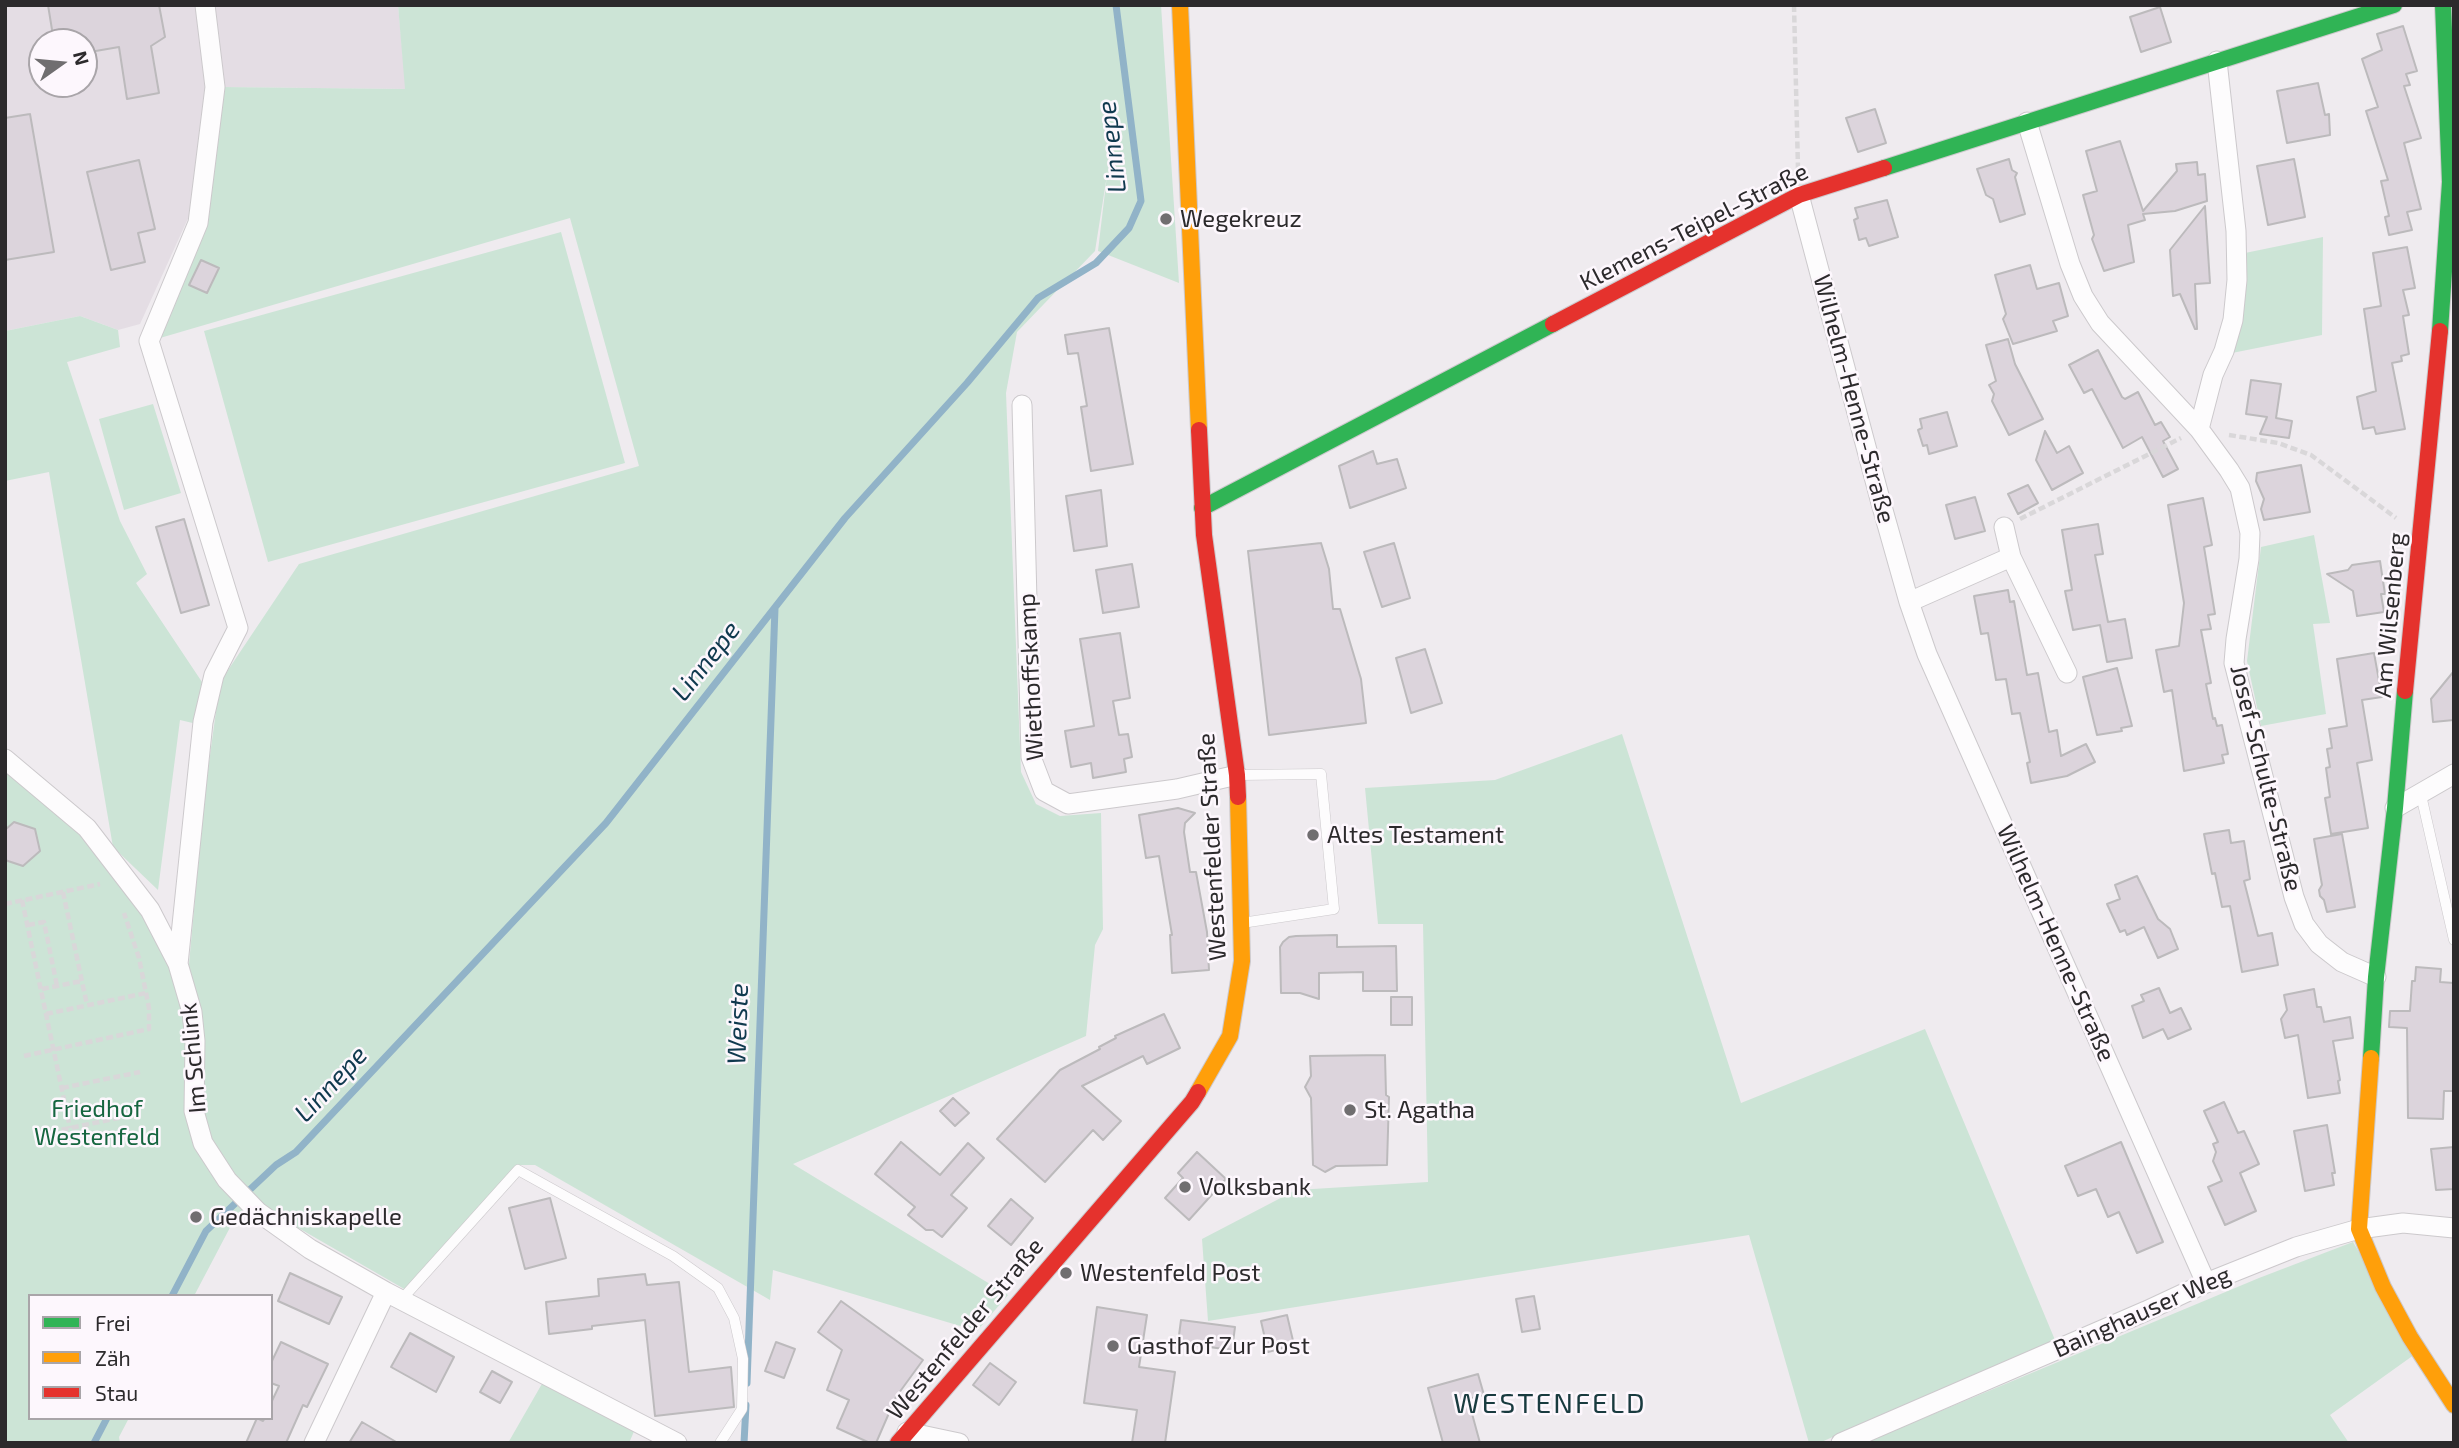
<!DOCTYPE html>
<html>
<head>
<meta charset="utf-8">
<style>
	body { margin:0 }
	#map { position:relative; width:2459px; height:1448px; overflow:hidden; background:#efebef; font-family:"Exo 2",sans-serif }
	canvas { display:block }
	.frame { position:absolute; inset:0; border:7px solid #2c2a2c; pointer-events:none }
	.legend { position:absolute; left:28px; top:1294px; width:245px; height:126px; box-sizing:border-box; background:#fdf7fd; border:2px solid #a9a5a9; margin:0; padding:9px 12px; list-style:none; font-size:21px; color:#2c2a2c }
	.legend li { display:flex; align-items:center; gap:14px; height:35px }
	.legend b { width:35px; border:2px solid #a9a5a9 }
	.north { position:absolute; left:28px; top:28px; width:70px; height:70px; box-sizing:border-box; background:#fdf7fd; border:2px solid #a9a5a9; border-radius:50%; rotate:75deg; font-size:19px; font-weight:700; line-height:28px; text-align:center; color:#2c2a2c }
	.north::after { content:''; display:block; margin:auto; width:24px; height:32px; background:#706e70; clip-path:polygon(50% 0,100% 100%,50% 72%,0 100%) }
</style>
</head>
<body>
<div id="map">
<canvas width="2459" height="1448"></canvas>
<div class="frame"></div>
<ul class="legend">
<li><b style="height:9px;background:#30b455"></b>Frei</li>
<li><b style="height:9px;background:#ff9f0a"></b>Zäh</li>
<li><b style="height:9px;background:#e5322d"></b>Stau</li>
</ul>
<div class="north">N</div>
</div>
<script>
const c = document.querySelector('canvas').getContext('2d');
c.lineJoin = 'round';
function fillPath(path, color) { c.fillStyle = color; c.fill(path, 'evenodd'); }
const shape = rows => new Path2D(rows.map(r => 'M' + r).join(''));
function stroke(path, color, width, dash) { c.strokeStyle = color; c.lineWidth = width; c.lineCap = dash ? 'butt' : 'round'; c.setLineDash(dash || []); c.stroke(path); }
function drawText(font, color, halo, rows, align = 'center') {
  c.font = font + ' "Exo 2",sans-serif'; c.lineWidth = 5; c.setLineDash([]); c.textBaseline = 'middle'; c.strokeStyle = halo; c.fillStyle = color; for (const [text, x, y, turn = 0] of rows) {
    c.save(); c.translate(x, y); c.rotate((+turn || 0) * Math.PI / 180); c.textAlign = isNaN(turn) ? turn : align; if (halo) c.strokeText(text, 0, 0); c.fillText(text, 0, 0); c.restore();
  }
}
fillPath(shape([
	[5,5,398,5,406,89,222,87,190,214,140,324,118,330,80,316,5,331],
	[42,42,84,42,84,84,42,84]
]), '#e4dde4');
fillPath(shape([
	[398,5,1161,5,1179,283,1098,251,1107,175,1095,251,1017,332,1006,393,1021,772,1036,804,1060,816,1101,813,1103,929,1095,945,1086,1036,793,1164,1008,1295,977,1331,773,1270,770,1300,535,1165,518,1165,406,1290,262,1207,231,1176,213,1146,204,1111,200,1023,188,975,204,799,220,682,299,564,639,466,570,218,160,338,181,278,222,87,405,89],
	[561,232,625,463,268,562,204,331],
	[2323,237,2322,335,2232,353,2245,253],
	[80,316,118,330,120,347,67,362,120,521,147,574,136,583,202,682,197,724,180,720,158,890,113,847,49,472,5,481,5,331],
	[153,404,181,493,124,510,99,419],
	[2314,535,2330,623,2313,624,2326,714,2261,726,2247,661,2261,547],
	[1622,734,1741,1103,1925,1029,2055,1340,1819,1443,1809,1443,1749,1235,1208,1321,1202,1239,1296,1190,1428,1182,1423,924,1378,924,1365,788,1495,780],
	[5,771,62,810,139,903,164,952,181,998,199,1148,206,1166,252,1214,235,1218,194,1296,30,1296,30,1418,129,1418,119,1437,120,1443,5,1443],
	[2353,1242,2418,1352,2330,1415,2349,1443,1864,1443,2259,1278],
	[543,1382,635,1429,629,1443,508,1443]
]), '#cce4d6');
stroke(shape([
	[172,1296,206,1231,276,1165,296,1152,606,823,845,518,967,383,1038,298,1096,263,1129,228,1141,201,1116,5],
	[747,1383,775,608],
	[94,1443,107,1418],
	[744,1443,746,1405]
]), '#91b3c8', 7);
const building = shape([
	[48,5,159,5,165,37,151,46,159,93,127,99,119,47,84,53,84,42,54,42,48,5],
	[2160,7,2171,42,2141,52,2130,17,2160,7],
	[2403,26,2417,71,2406,74,2410,85,2404,86,2421,138,2404,143,2421,209,2407,212,2412,230,2389,235,2385,217,2389,216,2381,181,2388,180,2366,111,2378,107,2362,59,2382,50,2377,34,2403,26],
	[2318,83,2325,115,2329,114,2330,135,2287,143,2277,91,2318,83],
	[1875,109,1886,143,1858,152,1846,118,1875,109],
	[30,114,54,252,5,260,5,118,30,114],
	[2120,141,2143,211,2177,171,2176,164,2197,162,2198,175,2205,174,2207,201,2175,211,2143,214,2145,220,2128,225,2134,262,2104,271,2092,239,2094,235,2083,195,2097,191,2086,151,2120,141],
	[2009,159,2012,170,2017,173,2015,177,2025,214,2000,222,1993,199,1986,195,1977,169,2009,159],
	[2294,159,2305,217,2268,225,2257,166,2294,159],
	[139,160,155,229,138,233,145,262,111,270,87,172,139,160],
	[1887,200,1898,237,1869,246,1866,238,1859,240,1854,220,1858,218,1855,208,1887,200],
	[2205,206,2210,283,2195,284,2197,329,2195,329,2180,294,2173,296,2170,250,2205,206],
	[2407,247,2415,288,2403,290,2409,315,2403,316,2409,354,2401,356,2402,361,2392,363,2405,429,2376,434,2374,427,2363,429,2357,397,2376,391,2364,309,2381,306,2373,253,2407,247],
	[201,260,219,268,207,293,189,285,201,260],
	[2030,265,2037,289,2059,283,2068,316,2053,321,2057,331,2013,344,2003,319,2006,314,1995,275,2030,265],
	[1109,328,1133,464,1091,471,1081,407,1087,406,1078,353,1068,354,1065,335,1109,328],
	[2008,339,2015,364,2043,419,2009,435,1992,401,1994,394,1989,385,1996,381,1986,345,2008,339],
	[2098,350,2122,397,2125,399,2138,392,2155,425,2161,422,2170,437,2163,441,2178,469,2163,477,2142,437,2123,448,2092,389,2084,393,2069,365,2098,350],
	[2251,380,2281,384,2276,418,2292,421,2289,438,2260,434,2267,417,2246,414,2251,380],
	[1947,412,1957,446,1929,454,1927,445,1923,446,1918,430,1922,428,1920,419,1947,412],
	[2045,431,2057,453,2069,446,2083,473,2052,490,2036,460,2045,431],
	[1373,451,1377,464,1397,459,1406,488,1350,508,1339,466,1373,451],
	[2301,465,2310,512,2264,520,2261,509,2264,499,2256,481,2257,473,2301,465],
	[2028,485,2038,503,2018,514,2008,494,2028,485],
	[1101,490,1107,546,1074,551,1066,496,1101,490],
	[1975,497,1985,531,1955,539,1946,505,1975,497],
	[2203,498,2212,545,2204,547,2215,614,2208,615,2211,629,2201,630,2211,683,2206,684,2213,719,2215,718,2217,726,2222,725,2228,754,2222,755,2224,763,2184,771,2172,690,2164,692,2156,650,2179,646,2184,603,2168,505,2203,498],
	[184,519,209,605,181,613,156,527,184,519],
	[2098,524,2103,554,2095,555,2108,622,2125,619,2132,658,2107,662,2100,625,2073,630,2065,591,2072,590,2062,530,2098,524],
	[1321,543,1329,569,1333,609,1340,609,1361,679,1366,723,1269,735,1248,551,1321,543],
	[1394,543,1410,598,1382,607,1364,552,1394,543],
	[2380,561,2385,594,2381,594,2384,612,2357,616,2353,591,2327,574,2348,570,2352,565,2380,561],
	[1132,564,1139,607,1103,613,1096,570,1132,564],
	[2008,590,2010,602,2014,601,2027,675,2038,673,2049,732,2057,730,2061,756,2086,744,2095,762,2067,776,2031,783,2027,763,2030,762,2020,713,2012,714,2006,679,1996,680,1988,633,1981,634,1974,596,2008,590],
	[1120,633,1130,698,1113,701,1119,735,1128,734,1132,757,1124,759,1126,772,1093,778,1091,763,1071,767,1065,731,1094,726,1080,639,1120,633],
	[1425,649,1442,703,1411,713,1396,658,1425,649],
	[2374,653,2382,697,2362,700,2372,760,2357,763,2368,828,2331,834,2325,798,2330,797,2326,768,2330,767,2327,749,2332,748,2329,729,2347,726,2337,659,2374,653],
	[2117,668,2132,726,2121,728,2122,731,2097,735,2083,677,2117,668],
	[2454,671,2454,720,2433,722,2431,699,2454,671],
	[1178,808,1195,813,1185,823,1184,832,1190,872,1196,872,1207,932,1209,970,1172,973,1170,935,1172,935,1159,856,1146,858,1139,815,1178,808],
	[14,822,35,829,40,851,23,866,5,860,5,830,14,822],
	[2229,830,2231,843,2244,841,2250,879,2244,881,2258,936,2272,933,2278,965,2242,972,2230,906,2222,907,2215,873,2212,874,2204,834,2229,830],
	[2342,834,2355,907,2327,912,2324,900,2320,896,2319,890,2322,885,2314,839,2342,834],
	[2137,876,2158,919,2170,929,2178,949,2158,958,2144,927,2127,935,2125,930,2120,932,2107,904,2120,899,2115,885,2137,876],
	[1337,935,1337,947,1396,946,1397,991,1363,991,1363,972,1319,973,1319,999,1300,993,1281,993,1280,947,1283,942,1289,937,1296,936,1337,935],
	[2416,967,2441,969,2440,982,2454,983,2454,1091,2444,1091,2443,1119,2408,1118,2407,1028,2389,1027,2390,1011,2410,1011,2412,981,2415,981,2416,967],
	[2159,988,2170,1013,2181,1008,2191,1029,2168,1039,2163,1029,2143,1038,2132,1006,2144,1001,2141,995,2159,988],
	[2314,989,2317,1007,2321,1007,2324,1022,2350,1017,2353,1038,2333,1041,2340,1080,2338,1081,2340,1093,2308,1098,2298,1035,2285,1038,2281,1019,2287,1010,2284,995,2314,989],
	[1391,997,1412,997,1412,1025,1391,1025,1391,997],
	[1164,1014,1180,1048,1147,1064,1143,1056,1082,1086,1121,1121,1103,1140,1093,1130,1045,1182,997,1139,1060,1070,1100,1049,1099,1047,1116,1038,1115,1036,1164,1014],
	[1385,1055,1386,1095,1389,1097,1387,1165,1336,1166,1325,1172,1313,1165,1311,1098,1305,1087,1311,1076,1310,1056,1385,1055],
	[953,1098,969,1113,955,1126,940,1111,953,1098],
	[2224,1102,2238,1133,2244,1131,2259,1164,2240,1173,2256,1211,2225,1225,2208,1187,2222,1181,2213,1161,2216,1152,2213,1144,2218,1142,2204,1111,2224,1102],
	[2327,1125,2335,1173,2332,1173,2334,1185,2305,1191,2294,1131,2327,1125],
	[901,1142,940,1175,968,1143,984,1158,951,1195,967,1208,942,1237,933,1230,926,1230,908,1215,915,1207,875,1174,901,1142],
	[2121,1142,2163,1242,2137,1253,2119,1212,2108,1217,2096,1189,2078,1196,2065,1166,2121,1142],
	[2454,1147,2454,1189,2436,1190,2431,1149,2454,1147],
	[1197,1152,1226,1179,1189,1220,1165,1198,1183,1178,1178,1173,1197,1152],
	[550,1198,566,1258,525,1269,509,1208,550,1198],
	[1011,1199,1033,1218,1011,1245,988,1226,1011,1199],
	[290,1273,342,1297,329,1324,278,1301,290,1273],
	[645,1274,647,1285,679,1282,689,1372,731,1367,734,1407,655,1416,645,1320,592,1326,592,1329,549,1334,546,1302,599,1296,598,1279,645,1274],
	[1534,1296,1540,1329,1522,1332,1516,1299,1534,1296],
	[841,1301,923,1360,896,1397,876,1443,870,1443,837,1428,849,1400,827,1390,842,1350,818,1332,841,1301],
	[1097,1307,1147,1315,1139,1367,1175,1372,1165,1443,1132,1443,1137,1410,1084,1403,1097,1307],
	[1287,1315,1294,1345,1268,1352,1261,1321,1287,1315],
	[1181,1320,1235,1327,1232,1350,1178,1343,1181,1320],
	[410,1333,454,1357,436,1392,391,1367,410,1333],
	[281,1342,328,1364,307,1407,303,1405,286,1443,246,1443,257,1418,263,1421,265,1418,271,1418,271,1403,279,1386,271,1383,271,1363,281,1342],
	[776,1342,795,1349,784,1378,765,1371,776,1342],
	[990,1363,1016,1382,999,1405,973,1385,990,1363],
	[492,1371,512,1382,500,1403,480,1392,492,1371],
	[1478,1374,1484,1395,1468,1399,1480,1443,1443,1443,1428,1388,1478,1374],
	[362,1422,398,1443,349,1443,362,1422]
]);
fillPath(building, '#dcd4dc');
stroke(building, '#bcbabc', 2);
const lane = shape([
	[1239,775,1321,774,1334,909,1242,923],
	[2421,795,2454,940],
	[402,1299,518,1170,673,1256,718,1288,734,1318,743,1359,742,1409,720,1443]
]);
const street = shape([
	[2027,122,2070,264,2083,296,2100,323,2199,429,2229,470,2240,488,2250,533,2249,559,2236,639,2234,663,2294,897,2304,924,2319,944,2342,962,2376,977],
	[1799,195,1881,503,1909,602,1927,654,2206,1283],
	[1022,405,1031,757,1044,791,1068,804,1177,789,1237,775],
	[2199,429,2213,375,2224,351,2233,320,2237,280,2236,231,2217,61],
	[2011,557,2067,673],
	[1909,602,2011,557,2004,527],
	[5,759,87,828,150,910,178,964,192,1012,195,1041,194,1111,203,1143,227,1180,258,1212,310,1249,386,1292,677,1443],
	[2395,808,2454,774],
	[178,964,203,722,214,675,238,628,149,341,198,223,215,87,205,5],
	[907,1432,959,1443],
	[314,1443,386,1292],
	[1841,1443,2146,1311,2206,1283,2296,1247,2359,1229,2403,1223,2454,1228]
]);
const fast = shape([
	[1884,168,2394,5],
	[2440,331,2450,182,2443,5],
	[1202,508,1553,324],
	[2371,1058,2376,977,2395,808,2405,691]
]);
const slow = shape([
	[1180,5,1199,430],
	[2371,1058,2359,1229,2383,1287,2410,1337,2454,1405],
	[1198,1092,1230,1036,1242,961,1238,797]
]);
const jam = shape([
	[1553,324,1799,195,1884,168],
	[1199,430,1204,535,1237,775,1238,797],
	[2405,691,2440,331],
	[898,1443,1192,1102,1198,1092]
]);
stroke(lane, '#ccc9cc', 11);
stroke(street, '#ccc9cc', 21);
stroke(fast, '#ccc9cc', 18);
stroke(slow, '#ccc9cc', 18);
stroke(jam, '#ccc9cc', 18);
stroke(shape([
	[1794,5,1798,169],
	[2229,435,2278,443,2311,455,2396,518],
	[2020,519,2181,438],
	[63,892,87,1005],
	[22,900,70,1128],
	[5,904,100,884],
	[28,925,44,922,57,986],
	[42,989,82,981],
	[46,1014,146,993],
	[24,1056,149,1029,149,1008,139,958,124,913],
	[62,1088,140,1072],
	[41,1134,133,1115]
]), '#d9d7d9', 4.5, [7, 3.5]);
stroke(lane, '#fdfcfd', 10);
stroke(street, '#fdfcfd', 19);
stroke(fast, '#30b455', 16);
stroke(slow, '#ff9f0a', 16);
stroke(jam, '#e5322d', 16);
for (const [x, y, r, color] of [
	[1166,219,7,"#706e70"],
	[1313,835,7,"#706e70"],
	[1350,1110,7,"#706e70"],
	[1185,1187,7,"#706e70"],
	[196,1217,7,"#706e70"],
	[1066,1273,7,"#706e70"],
	[1113,1346,7,"#706e70"]
]) { const dot = new Path2D(); dot.arc(x, y, r, 0, 2 * Math.PI); c.fillStyle = color; c.fill(dot); stroke(dot, '#fdf7fd', 2.5); }
drawText('24px', '#2c2a2c', '#fdf7fd', [
	["Wegekreuz",1180,219],
	["Altes Testament",1327,835],
	["St. Agatha",1364,1110],
	["Volksbank",1199,1187],
	["Gedächniskapelle",210,1217],
	["Westenfeld Post",1080,1273],
	["Gasthof Zur Post",1127,1346]
], 'left');
drawText('24px', '#2c2a2c', '#fdf7fd', [
	["Klemens-Teipel-Straße",1694,227,-27],
	["Wilhelm-Henne-Straße",1854,399,75],
	["Am Wilsenberg",2390,615,-85],
	["Wiethoffskamp",1031,677,-93],
	["Josef-Schulte-Straße",2266,778,76],
	["Westenfelder Straße",1212,847,-93],
	["Wilhelm-Henne-Straße",2056,943,66],
	["Im Schlink",193,1058,-95],
	["Bainghauser Weg",2142,1312,-24],
	["Westenfelder Straße",965,1329,-50]
]);
drawText('24px', '#166640', '#fdf7fd', [
	["Friedhof",97,1109],
	["Westenfeld",97,1137]
]);
drawText('italic 26px', '#0f394e', '#fdf7fd', [
	["Linnepe",1112,147,-97],
	["Linnepe",706,661,-52],
	["Weiste",738,1024,-88],
	["Linnepe",331,1084,-47]
]);
c.letterSpacing = '2px';
drawText('28px', '#193b3f', '#fdf7fd', [
	["WESTENFELD",1550,1404]
]);
c.letterSpacing = '0px';
</script>
</body>
</html>
